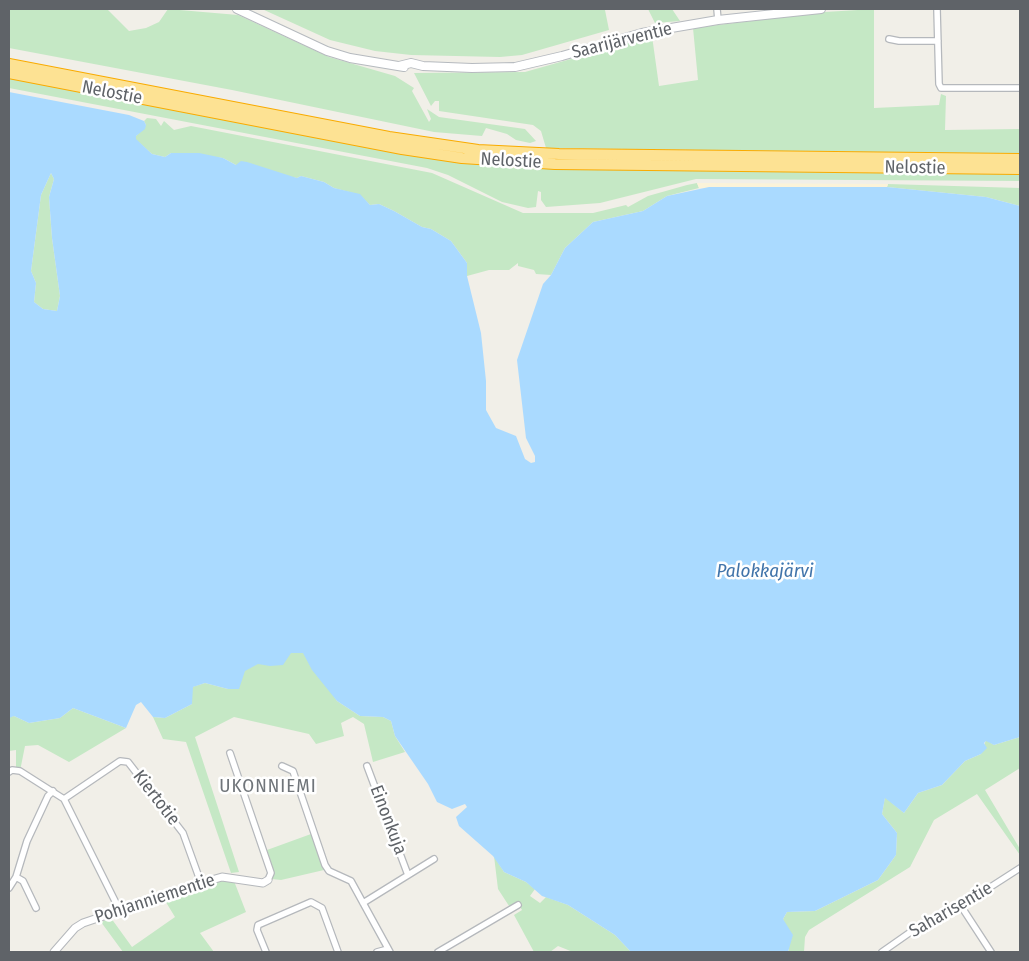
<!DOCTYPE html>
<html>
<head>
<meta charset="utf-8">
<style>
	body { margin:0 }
	#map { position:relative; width:1029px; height:961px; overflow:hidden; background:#f1efe8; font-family:"Fira Sans Condensed",sans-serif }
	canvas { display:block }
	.frame { position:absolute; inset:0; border:10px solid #5f6368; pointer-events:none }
</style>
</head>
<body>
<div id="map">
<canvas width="1029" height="961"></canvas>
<div class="frame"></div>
</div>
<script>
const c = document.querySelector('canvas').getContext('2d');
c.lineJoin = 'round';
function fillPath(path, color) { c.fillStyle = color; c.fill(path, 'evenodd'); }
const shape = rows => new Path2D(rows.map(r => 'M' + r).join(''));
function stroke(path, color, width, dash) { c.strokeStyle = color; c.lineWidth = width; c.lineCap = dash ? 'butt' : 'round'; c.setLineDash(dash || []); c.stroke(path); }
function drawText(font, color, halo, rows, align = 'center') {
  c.font = font + ' "Fira Sans Condensed",sans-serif'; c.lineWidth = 5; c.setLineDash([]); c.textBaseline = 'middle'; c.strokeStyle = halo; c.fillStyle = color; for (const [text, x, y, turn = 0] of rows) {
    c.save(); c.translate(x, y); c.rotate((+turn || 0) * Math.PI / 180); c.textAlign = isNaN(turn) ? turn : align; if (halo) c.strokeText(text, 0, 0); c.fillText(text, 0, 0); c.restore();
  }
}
fillPath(shape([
	[9,9,107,9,129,31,146,28,159,22,168,9,238,15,329,57,395,76,414,88,412,91,429,122,431,119,427,109,439,117,525,129,536,141,530,143,516,140,507,134,486,128,482,136,434,132,232,90,9,48],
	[262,9,607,9,605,10,609,30,522,55,500,57,411,55,375,51,330,40],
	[648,9,672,9,680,21,655,23],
	[874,9,874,108,939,105,941,94,946,96,945,130,1020,129,1020,154,546,148,541,131,533,125,439,111,439,101,435,101,431,106,414,73,525,72,652,36,659,86,698,80,693,28,825,12],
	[9,78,402,154,457,162,585,169,1020,173,1020,181,696,179,600,203,546,207,541,200,541,192,538,191,536,207,528,208,502,202,448,175,427,168,9,88],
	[147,118,156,119,161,126,164,121,174,130,191,126,432,173,523,213,593,213,626,205,628,207,648,196,687,185,697,183,699,188,667,196,643,211,593,222,565,248,551,275,536,274,534,270,518,266,518,263,509,270,489,270,467,276,467,263,451,241,431,229,422,227,394,211,379,204,370,205,360,195,334,188,324,182,301,176,297,178,236,165,223,158,171,153,165,157,152,154,136,140,136,136,146,125,144,121],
	[51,173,54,179,49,197,52,238,60,296,57,311,43,309,34,302,36,283,31,271,41,195],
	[888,184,1020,188,1020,206,986,197,887,187],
	[301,643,337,701,360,716,383,717,391,721,395,736,405,752,373,762,364,724,353,717,341,723,344,736,316,744,309,734,234,717,195,737,239,872,231,873,186,742,163,739,153,717,165,718,192,704,192,687,205,683,228,689,241,663],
	[73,708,126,728,69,762,38,745,25,746,20,771,16,771,16,750,9,751,9,717,14,716,29,723,60,718],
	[1020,737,1020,768,985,790,1020,849,1020,855,977,794,934,820,910,867,809,930,805,937,804,952,788,952,789,949,783,919,787,912,815,911,878,880,896,855,897,833,882,814,885,797,904,813,918,793,942,785,965,761,981,754,986,740,994,745],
	[311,834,324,870,281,880,272,879,274,873,267,850],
	[494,856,504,872,526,882,535,889,530,896,540,903,546,897,568,905,615,935,631,952,573,952,558,946,550,952,534,952,514,915,522,910,519,905,511,909,498,889],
	[223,880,234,881,246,912,200,933,214,952,123,952,101,922,111,918,132,947,175,917,164,899]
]), '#c5e8c5');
fillPath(shape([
	[697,183,704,183,888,184,887,187,779,188,699,188]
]), '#fbf3d9');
fillPath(shape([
	[9,92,129,115,144,121,146,125,145,129,136,136,136,139,152,154,165,157,171,153,199,153,223,158,236,165,241,161,247,162,297,178,301,176,324,182,334,188,360,194,370,205,379,204,394,211,422,227,431,229,451,241,467,263,467,276,481,333,486,381,486,410,496,428,516,436,525,459,531,463,535,462,535,456,526,438,517,360,543,284,551,275,565,248,593,222,643,211,667,196,709,187,887,187,986,197,1020,206,1020,737,994,745,986,741,984,743,987,748,981,754,965,761,942,785,918,793,904,813,885,798,882,814,897,833,896,855,878,880,815,911,787,912,783,919,793,935,788,952,631,952,615,935,568,905,542,896,526,882,504,872,493,856,459,826,456,817,467,807,465,804,452,809,437,802,428,784,395,736,391,721,383,717,360,716,337,701,312,670,303,653,291,653,283,665,270,666,258,664,245,671,239,689,228,689,205,683,193,687,192,704,165,718,153,717,141,702,136,705,126,728,73,708,60,718,29,723,14,716,9,718],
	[51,173,54,179,49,197,52,238,60,296,57,311,43,309,34,302,36,283,31,271,41,195]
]), '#aadaff');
const minor = shape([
	[717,9,718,20],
	[937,9,939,84,941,88,1020,88],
	[889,39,899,41,938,41],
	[230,753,271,873,268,880],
	[282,766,293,771,325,865,329,871,351,881,390,952],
	[367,766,408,875],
	[9,772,12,770,20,771,64,799],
	[16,877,23,881,36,908],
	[9,888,16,877,27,841,48,796,53,791],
	[363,903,434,859],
	[961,906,991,952],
	[120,911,64,799,120,761,128,762,183,833,201,883],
	[266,952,257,930,258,925,311,902,322,908,338,952],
	[377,952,388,949],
	[438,952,518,905],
	[882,952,922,924,961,906,1020,868]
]);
const tertiary = shape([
	[54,952,75,928,83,923,201,883,222,877,263,883,268,880]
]);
const secondary = shape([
	[237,9,327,51,350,58,404,67],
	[399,66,411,63,423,66,472,68,515,67,562,56,642,33,718,20,821,9]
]);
const motorway = shape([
	[9,64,389,137,478,150,559,154,1020,159],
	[9,73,402,149,462,158,555,164,1020,169]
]);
stroke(minor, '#b5b8bc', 8);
stroke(tertiary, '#b5b8bc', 9);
stroke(secondary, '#b6babf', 10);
stroke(motorway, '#f9ab00', 12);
stroke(minor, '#fff', 5.5);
stroke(tertiary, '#fff', 7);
stroke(secondary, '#fff', 8);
stroke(motorway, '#fde293', 10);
drawText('18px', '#5f6368', '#fff', [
	["Saarijärventie",622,41,-14],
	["Nelostie",112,93,11],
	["Nelostie",511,161,3],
	["Nelostie",915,168,1],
	["Kiertotie",156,798,52],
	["Einonkuja",388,820,69],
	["Pohjanniementie",155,899,-18],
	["Saharisentie",951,910,-30]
]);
drawText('italic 19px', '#4174aa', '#fff', [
	["Palokkajärvi",765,572]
]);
c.letterSpacing = '1px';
drawText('19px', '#70757a', '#fff', [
	["UKONNIEMI",268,787]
]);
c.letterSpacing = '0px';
</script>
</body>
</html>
